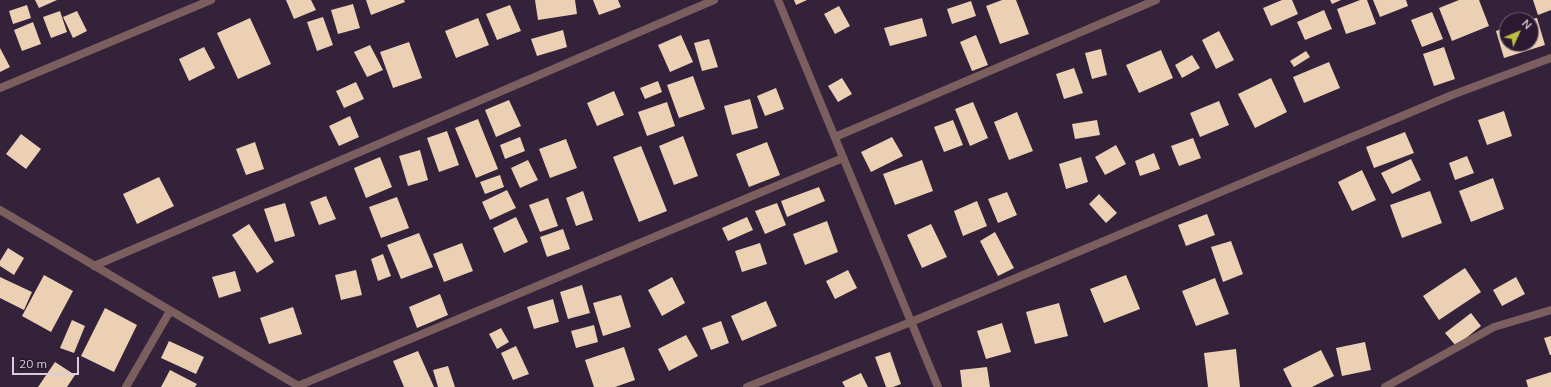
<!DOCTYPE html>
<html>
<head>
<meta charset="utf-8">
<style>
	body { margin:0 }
	#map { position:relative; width:1551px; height:387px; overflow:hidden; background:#34223a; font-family:Mulish,sans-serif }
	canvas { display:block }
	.north { position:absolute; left:1499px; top:12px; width:40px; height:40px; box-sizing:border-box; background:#2a1930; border:1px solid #706175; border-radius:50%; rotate:46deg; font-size:11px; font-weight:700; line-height:16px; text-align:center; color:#d8cddc }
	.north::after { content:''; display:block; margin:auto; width:14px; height:18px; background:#c0be40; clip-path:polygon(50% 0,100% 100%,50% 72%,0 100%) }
	.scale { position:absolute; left:12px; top:357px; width:67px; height:18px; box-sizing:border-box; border:2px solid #d8cddc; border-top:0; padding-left:5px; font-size:12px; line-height:14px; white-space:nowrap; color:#d8cddc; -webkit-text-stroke:3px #2a1930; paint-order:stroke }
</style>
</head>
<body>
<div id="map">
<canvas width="1551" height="387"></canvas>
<div class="north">N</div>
<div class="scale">20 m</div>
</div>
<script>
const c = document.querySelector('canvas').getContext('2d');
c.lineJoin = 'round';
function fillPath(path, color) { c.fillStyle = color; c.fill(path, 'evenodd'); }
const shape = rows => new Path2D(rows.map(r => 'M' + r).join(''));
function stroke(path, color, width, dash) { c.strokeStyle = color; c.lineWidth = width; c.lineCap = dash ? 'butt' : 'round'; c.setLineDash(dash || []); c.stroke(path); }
fillPath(shape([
	[35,0,57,0,39,8],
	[286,0,311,0,316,10,294,19],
	[366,0,404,0,405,2,371,15],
	[535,0,575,0,577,14,538,20],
	[593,0,618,0,621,7,599,15],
	[794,0,807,0,796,5],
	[1002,0,1016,0,1029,34,1000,44,986,6],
	[1282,0,1292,0,1298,14,1271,26,1263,8],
	[1330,0,1341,0,1332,4],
	[1360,0,1367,0,1376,24,1346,34,1337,9],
	[1373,0,1406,0,1408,6,1380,17],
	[1459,0,1479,0,1489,26,1452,41,1439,8],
	[1533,0,1551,0,1551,10,1538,15],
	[971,1,976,16,952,24,947,9],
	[353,4,360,28,338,34,331,10],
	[27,5,31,18,13,24,9,11],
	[510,5,521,31,497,40,486,14],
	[839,6,850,26,835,34,824,14],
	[1324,10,1332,29,1305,40,1297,22],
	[60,11,67,32,51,38,43,17],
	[77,11,87,31,73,38,63,17],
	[1432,12,1443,39,1422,47,1411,20],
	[323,17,333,45,317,51,307,22],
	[250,18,271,64,238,79,217,33],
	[478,18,489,45,456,58,445,31],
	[922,18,927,36,890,46,884,28],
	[1537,18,1545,45,1504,58,1496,31,1507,27,1507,44,1531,44,1531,19],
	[33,22,41,44,22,51,14,30],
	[563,30,567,47,537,56,531,39],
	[1219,31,1234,60,1216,69,1202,40],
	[681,35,693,62,670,72,658,45],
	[976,35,988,65,972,71,960,42],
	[709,39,718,67,702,71,694,43],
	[409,42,422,78,393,88,380,52],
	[370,45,383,70,367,77,354,52],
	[204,47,215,68,189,81,179,59],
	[1444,47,1455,79,1434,86,1423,54],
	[0,48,10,67,0,72],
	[1101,49,1107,75,1092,79,1085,53],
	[1161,50,1173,78,1139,93,1126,65],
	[1306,51,1310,57,1294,67,1290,61],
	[1192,55,1200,68,1182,78,1175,65],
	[1329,62,1340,88,1304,103,1293,77],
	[1074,68,1083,93,1064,99,1056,74],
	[693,76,705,109,679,118,667,85],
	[842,78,852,94,838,102,828,86],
	[1271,78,1287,112,1255,128,1238,94],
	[658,81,662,92,645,99,640,88],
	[356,82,364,99,344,108,336,91],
	[776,88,784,109,765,116,757,96],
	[614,91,624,115,597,126,587,103],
	[750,99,758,128,732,135,724,106],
	[509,100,521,126,496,137,485,110],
	[1219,101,1229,125,1200,137,1190,113],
	[667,102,675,126,647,136,638,112],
	[973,102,988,138,970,146,955,109],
	[1504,111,1512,136,1487,145,1478,120],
	[1017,112,1033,151,1009,160,994,122],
	[350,116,359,137,339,146,329,126],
	[478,119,498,169,476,178,455,128],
	[953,120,963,145,944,152,934,127],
	[1097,120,1100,135,1075,139,1072,124],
	[447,131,459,165,439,172,427,138],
	[1405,132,1414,153,1374,168,1366,147],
	[21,134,41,149,26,169,6,154],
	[683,136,698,176,674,185,659,146],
	[520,137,525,151,505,159,500,145],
	[892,137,903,156,871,172,861,152],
	[1193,138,1201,158,1179,166,1171,146],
	[566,139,577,168,550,178,539,149],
	[255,142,264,169,246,175,236,149],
	[767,142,780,175,749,187,736,154],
	[1116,145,1126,164,1105,175,1095,157],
	[641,146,667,211,639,222,613,157],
	[420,150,428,180,408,186,399,156],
	[1154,153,1160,169,1140,176,1135,161],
	[1467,156,1474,173,1455,180,1449,163],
	[380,157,392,187,366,198,354,168],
	[1081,157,1088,182,1066,189,1059,164],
	[1411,159,1421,180,1392,194,1381,173],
	[528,160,538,180,520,188,511,168],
	[922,160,933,191,895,205,883,174],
	[1362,170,1376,200,1352,211,1338,182],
	[500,175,504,187,485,194,480,182],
	[159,177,174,206,137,224,123,194],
	[1493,178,1504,209,1471,222,1459,191],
	[819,187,825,201,787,217,781,201],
	[507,190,516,208,490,220,482,202],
	[583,191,593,220,576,226,566,198],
	[1430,191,1442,223,1402,238,1390,205],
	[1007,192,1017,215,998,223,988,199],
	[1099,194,1117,213,1106,223,1089,204],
	[326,196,336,219,319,225,310,202],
	[397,197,409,228,381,238,369,207],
	[548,198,558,226,540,232,529,205],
	[977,201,987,226,963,236,954,211],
	[285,203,295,236,275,242,264,209],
	[777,203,786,225,765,234,755,211],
	[1207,214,1215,235,1186,246,1178,225],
	[516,217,528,242,504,253,493,228],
	[747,217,753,230,728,241,722,228],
	[827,221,838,252,805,265,793,234],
	[249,224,274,262,257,273,232,235],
	[931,224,947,257,922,268,907,235],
	[563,229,570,249,547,257,540,237],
	[995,232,1014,268,998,276,980,241],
	[419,233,433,267,401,279,387,245],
	[1231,241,1243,274,1223,282,1211,247],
	[462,243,473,271,444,282,433,254],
	[760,243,767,264,742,272,735,251],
	[8,248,24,258,14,275,0,266,0,261],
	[383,254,391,276,378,281,371,259],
	[1465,268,1481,292,1439,320,1423,296],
	[356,270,362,295,341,300,335,275],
	[848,270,857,288,835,299,826,281],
	[235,271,241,291,219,298,212,277],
	[44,275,73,291,51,332,22,316],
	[1126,275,1140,309,1104,323,1090,289],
	[0,277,32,292,24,310,0,298],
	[672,277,685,303,662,316,648,290],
	[1516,277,1525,294,1502,306,1493,290],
	[1215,278,1229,314,1196,326,1182,291],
	[582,285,590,313,568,319,560,292],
	[440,294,448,315,417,328,409,307],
	[621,295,631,327,603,336,593,303],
	[553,299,559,322,534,329,527,307],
	[766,301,777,326,742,341,731,316],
	[1059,303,1068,336,1035,344,1026,312],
	[293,307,302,334,269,344,260,318],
	[105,308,137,325,114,372,81,356],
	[1471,313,1481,326,1456,346,1445,333],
	[72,320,85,326,74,353,60,348],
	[721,321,729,343,711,350,702,328],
	[1002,323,1011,352,986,359,977,331],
	[594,325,598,342,576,348,571,331],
	[501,328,509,342,497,349,489,334],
	[686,335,698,356,669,371,658,349],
	[1551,336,1551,355,1550,355,1544,338],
	[169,341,204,357,196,374,161,358],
	[1365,342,1371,370,1342,376,1336,348],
	[516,346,529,374,513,380,501,353],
	[624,347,635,380,615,387,594,387,585,360],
	[1236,349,1240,387,1208,387,1204,353],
	[1321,350,1334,376,1312,387,1292,387,1283,369],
	[418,351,434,387,404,387,393,361],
	[890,352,901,384,893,387,886,387,875,357],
	[55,362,75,375,67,387,38,387],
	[448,366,455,387,438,387,433,370],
	[987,367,990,387,962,387,960,370],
	[170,370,197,384,195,387,161,387],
	[1551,372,1551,387,1528,387,1526,380],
	[861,373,868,387,845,387,842,382]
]), '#ecd0b4');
stroke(shape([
	[778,0,938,387],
	[0,88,211,0],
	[835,137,1156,0],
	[0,210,300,387],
	[94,266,714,0],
	[298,386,843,158],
	[126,387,170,311],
	[747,387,911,322,1452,95,1551,58],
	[1385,387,1494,327,1551,310]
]), '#7b5e5e', 8);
</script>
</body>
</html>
